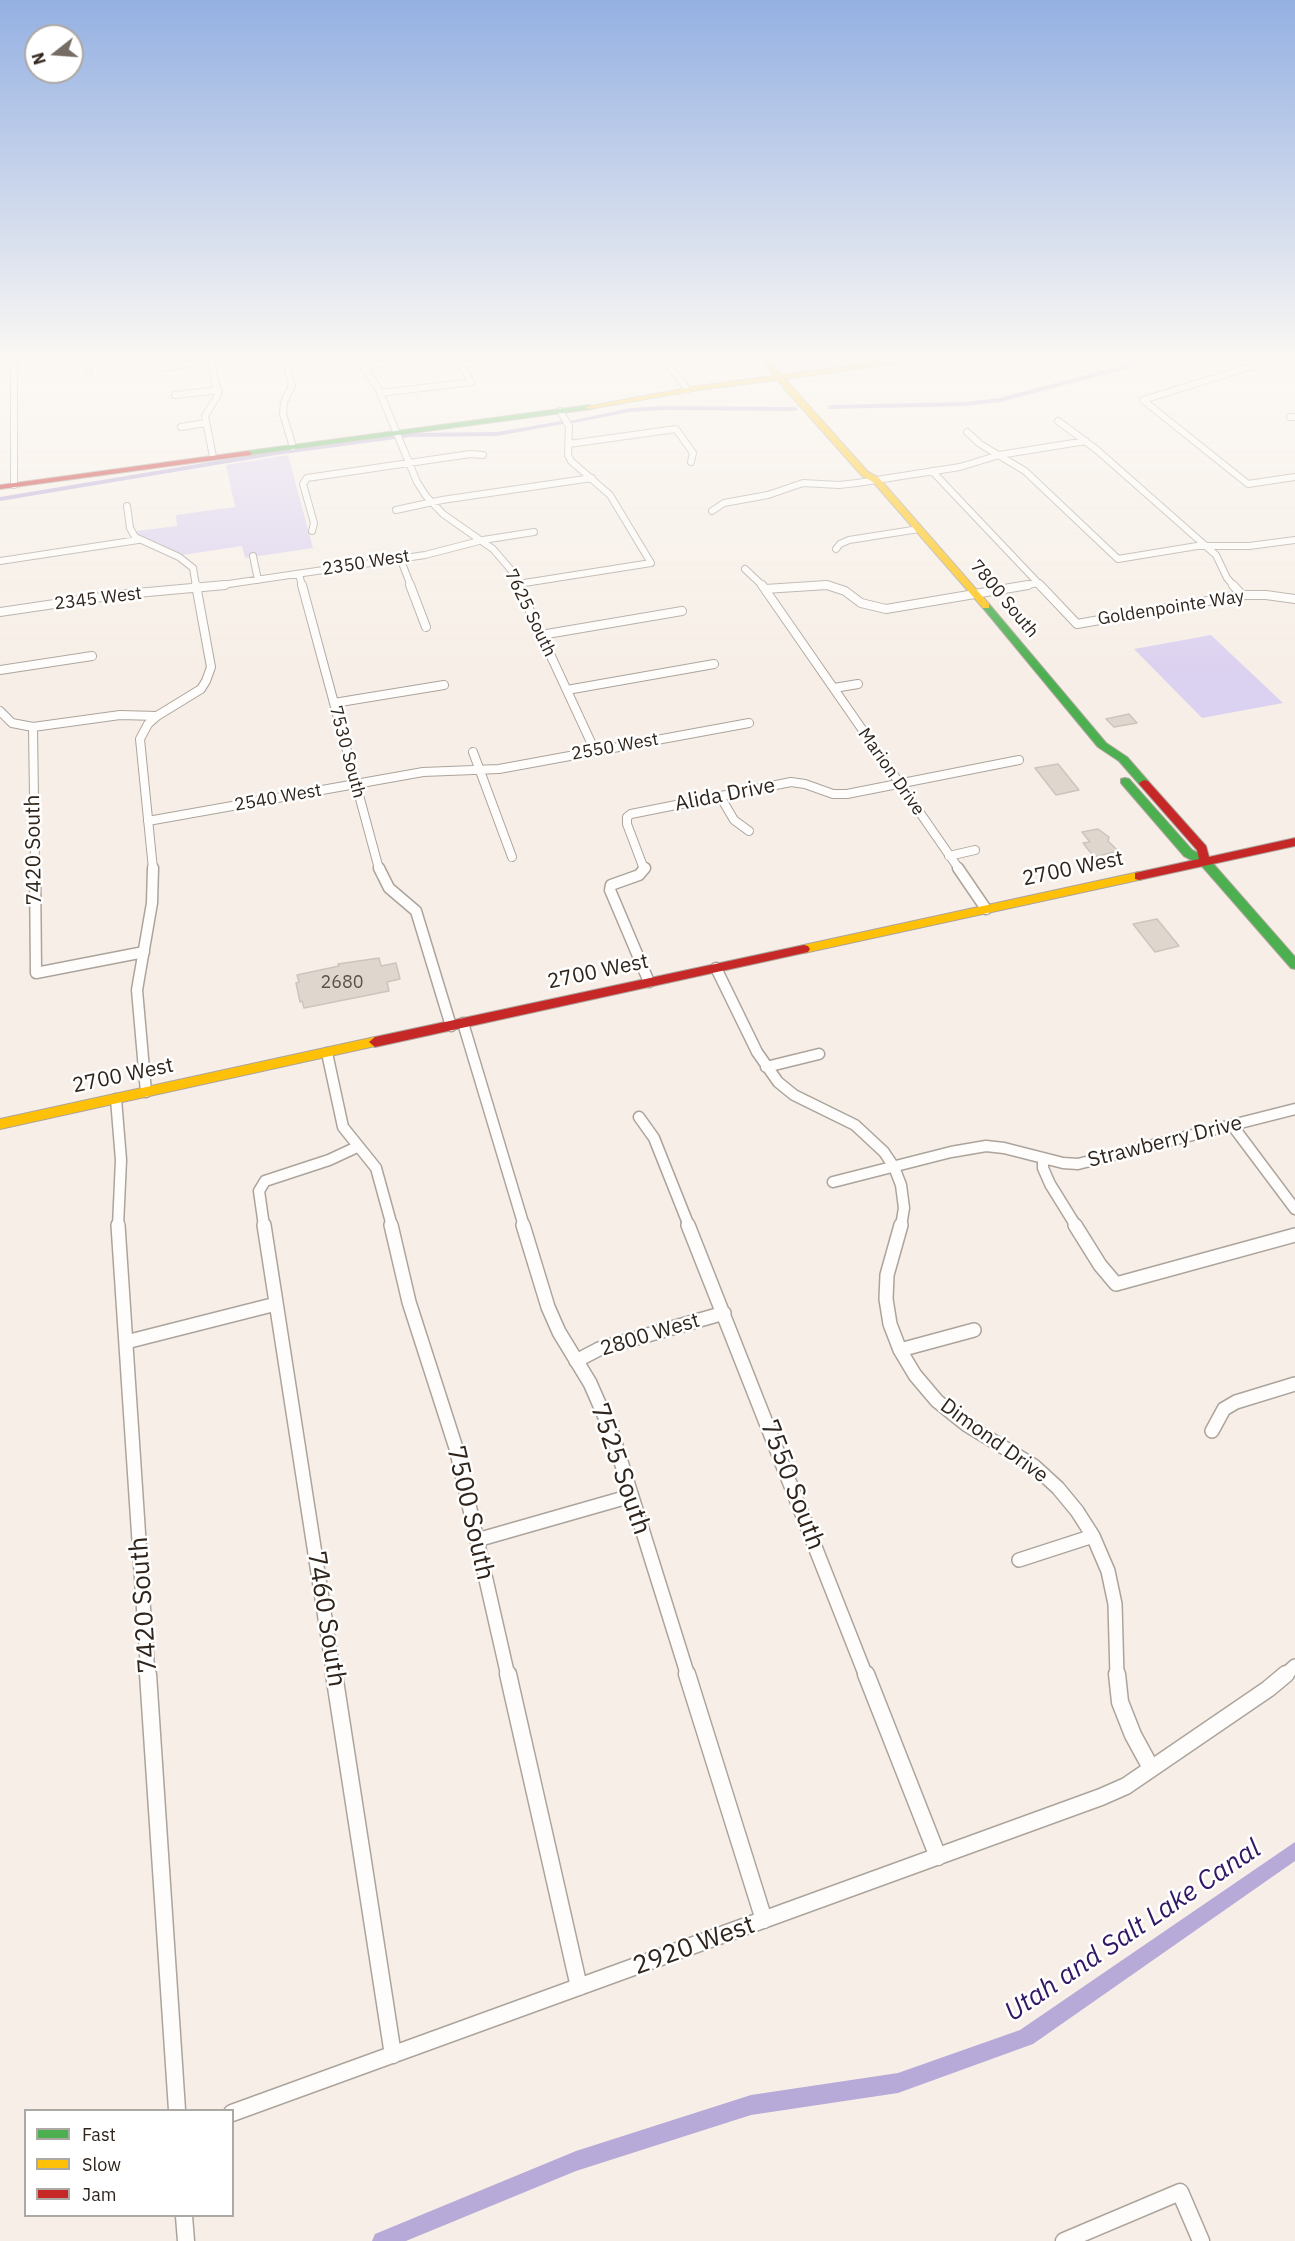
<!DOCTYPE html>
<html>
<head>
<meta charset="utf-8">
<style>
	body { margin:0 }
	#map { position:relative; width:1295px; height:2241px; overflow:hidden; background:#f7efe7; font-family:"IBM Plex Sans",sans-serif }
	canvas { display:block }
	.legend { position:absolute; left:24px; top:2109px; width:210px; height:108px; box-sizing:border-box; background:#fff; border:2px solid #aca8a4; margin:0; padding:8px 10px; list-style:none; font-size:18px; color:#2f251c }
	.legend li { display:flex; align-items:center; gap:12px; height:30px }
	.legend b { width:30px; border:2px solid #aca8a4 }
	.north { position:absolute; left:24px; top:24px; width:60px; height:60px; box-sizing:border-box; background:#fff; border:2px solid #aca8a4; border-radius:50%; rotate:253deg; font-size:16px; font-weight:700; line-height:24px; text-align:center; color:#2f251c }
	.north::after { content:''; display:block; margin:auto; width:21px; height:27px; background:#756c63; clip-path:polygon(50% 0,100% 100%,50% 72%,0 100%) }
</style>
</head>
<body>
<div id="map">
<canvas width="1295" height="2241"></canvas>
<ul class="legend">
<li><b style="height:8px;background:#4caf50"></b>Fast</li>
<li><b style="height:8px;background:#ffc107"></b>Slow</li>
<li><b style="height:8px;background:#c62828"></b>Jam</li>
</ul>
<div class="north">N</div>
</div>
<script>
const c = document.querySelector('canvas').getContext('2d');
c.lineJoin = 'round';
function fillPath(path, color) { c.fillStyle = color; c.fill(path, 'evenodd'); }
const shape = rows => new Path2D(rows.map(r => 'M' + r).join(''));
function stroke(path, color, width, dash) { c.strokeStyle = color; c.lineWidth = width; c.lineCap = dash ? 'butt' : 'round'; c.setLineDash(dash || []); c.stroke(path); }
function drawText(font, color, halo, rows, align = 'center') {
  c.font = font + ' "IBM Plex Sans",sans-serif'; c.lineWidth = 5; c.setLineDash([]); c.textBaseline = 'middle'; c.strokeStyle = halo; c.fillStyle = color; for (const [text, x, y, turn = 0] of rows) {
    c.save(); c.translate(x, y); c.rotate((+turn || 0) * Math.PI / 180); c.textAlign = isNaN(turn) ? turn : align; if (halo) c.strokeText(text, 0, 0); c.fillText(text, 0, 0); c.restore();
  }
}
fillPath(shape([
	[784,361,880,361,797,370,790,368],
	[288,455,313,548,245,558,242,546,182,555,141,537,136,531,177,526,176,515,235,507,226,465],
	[1211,635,1283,703,1202,718,1134,649]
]), '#dbd1f0');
fillPath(shape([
	[1137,361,1145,361,1129,368,1000,402,964,406,830,409,827,407,830,405,964,402,1000,398,1137,361],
	[665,406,795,407,798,409,795,411,665,410,630,412,573,423,570,421,630,408,665,406],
	[561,421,563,422,563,424,497,436,410,437,276,455,0,501,0,497,276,451,410,433,497,432,561,421],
	[1295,1842,1295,1861,1033,2044,898,2093,751,2115,576,2171,406,2241,372,2241,375,2234,576,2151,751,2095,898,2073,1020,2030,1295,1842]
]), '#b7aad8');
const building = shape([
	[1129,714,1137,723,1114,727,1106,719,1129,714],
	[1058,764,1079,790,1056,795,1035,768,1058,764],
	[1098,829,1109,837,1108,841,1118,851,1094,857,1083,843,1090,842,1082,832,1098,829],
	[1157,919,1179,946,1155,952,1133,924,1157,919],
	[379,958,381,966,396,963,400,979,387,982,389,991,304,1008,302,1001,300,1002,296,983,299,982,297,975,339,966,338,964,379,958]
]);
fillPath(building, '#dfd7ce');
stroke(building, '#cdc5bd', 1.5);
const streetFar4 = shape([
	[14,361,14,485],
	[87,361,88,371],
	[211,361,218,395,205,416,213,457],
	[286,361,292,386,284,402,283,414,293,447],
	[360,361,378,388,417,482,426,496,443,514,493,549,511,570,519,586],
	[665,361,688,390],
	[1284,361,1295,368],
	[462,365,497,361],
	[363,366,405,361],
	[167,367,212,361],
	[381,393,471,382,459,361],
	[175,395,219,390],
	[1143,400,1248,484,1295,477],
	[1143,400,1269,361],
	[1290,417,1295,417],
	[1058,421,1097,450,1216,555,1227,578,1234,586],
	[181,427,206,423],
	[967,432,980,444,1025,471,1118,559,1197,546,1249,546,1295,540],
	[569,444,676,429,693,453,691,462],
	[932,471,1041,586],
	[127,506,130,528,135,537,179,557,193,568,196,586],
	[396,510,442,500,592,478],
	[712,511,724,503,768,495,803,483,839,485,857,483,960,467,999,455,1086,441],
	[312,531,314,523,303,484,307,478,470,454,483,455],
	[836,549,840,544,849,540,919,529],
	[253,556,258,580],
	[400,558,411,586],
	[0,561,138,540],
	[745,569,763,586],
	[299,574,302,586],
	[518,584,651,563,610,495,571,461,568,455,569,426,560,411],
	[215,586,425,555,483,540,534,532],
	[807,586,831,586],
	[1020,586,1039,583]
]);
const streetFar3 = shape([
	[302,585,379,869],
	[410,585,426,627],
	[518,585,595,751],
	[762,585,959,869],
	[1040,585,1077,624,1242,595,1266,595,1295,599],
	[1233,585,1242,595],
	[765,589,827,585,845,591,861,603,886,609,1028,585],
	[0,612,115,595,225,585],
	[541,635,682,611],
	[0,670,92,656],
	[834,688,858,684],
	[567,690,714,664],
	[334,703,444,685],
	[0,711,12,723,33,727,120,715,157,716],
	[33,727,35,869],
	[473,752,512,857],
	[720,796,734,820,749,831],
	[148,821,423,772,499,769,749,723],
	[949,856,975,850],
	[153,869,140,739,148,724,157,716,201,689,206,681,211,667,196,585],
	[644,869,627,824,627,817,631,814,791,782,805,784,833,794,847,794,1019,760]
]);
const streetFar2 = shape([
	[35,868,36,973,144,952],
	[379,868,389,888,416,911,451,1026],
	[645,868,639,875,611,885,610,890,649,982],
	[958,868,986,909],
	[716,968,757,1052,778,1082,794,1095,855,1125,884,1152,894,1167,901,1185,904,1208,901,1226],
	[463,1023,524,1226],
	[327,1053,343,1127,376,1168,392,1226],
	[766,1067,819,1054],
	[146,1092,137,990,152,903,153,868],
	[116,1099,121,1160,118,1226],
	[639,1117,654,1138,689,1226],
	[1232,1125,1295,1209],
	[1043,1158,1043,1168,1050,1184,1076,1226],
	[833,1182,951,1152,986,1146,1004,1148,1063,1163,1078,1164,1295,1109],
	[264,1226,259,1191,265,1181,329,1160,357,1147]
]);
const streetFar1 = shape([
	[118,1225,148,1676],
	[264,1225,334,1676],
	[391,1225,409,1302,456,1448,508,1676],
	[523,1225,548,1307,559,1332,590,1383,612,1433,688,1676],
	[688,1225,866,1676],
	[901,1225,887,1275,886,1299,890,1324,900,1350,915,1375,937,1401,967,1425,1034,1466,1058,1488,1077,1511,1093,1536,1108,1571,1115,1604,1117,1676],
	[1075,1225,1100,1265,1116,1284,1295,1235],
	[126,1342,276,1304],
	[900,1350,974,1330],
	[576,1361,599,1349,724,1313],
	[1212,1431,1224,1409,1236,1402,1295,1384],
	[477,1540,631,1496],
	[1019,1560,1093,1536],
	[1284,1676,1295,1666]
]);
const street = shape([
	[148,1674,177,2110],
	[334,1674,393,2055],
	[508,1674,579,1987],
	[687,1674,764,1920],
	[866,1674,938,1857],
	[1117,1674,1120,1702,1133,1735,1151,1768],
	[232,2113,1101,1797,1126,1786,1268,1689,1286,1674],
	[184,2216,186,2241],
	[1064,2241,1180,2192,1201,2241]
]);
const fast = shape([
	[589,405,593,407,592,409,248,455,244,453,248,451,589,405],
	[983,604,989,604,1106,743,1127,757,1148,781,1148,785,1140,785,1119,761,1098,747,983,608,983,604],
	[1125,778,1129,779,1192,850,1209,859,1295,957,1295,969,1291,968,1201,865,1184,856,1121,783,1121,779,1125,778]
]);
const slow = shape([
	[762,361,769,361,781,375,884,361,902,361,899,363,785,379,868,472,879,478,989,604,989,608,983,608,873,482,862,476,777,380,698,390,589,409,585,407,698,386,774,376,762,361],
	[1139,872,1145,876,1143,879,804,953,798,949,804,945,1139,872],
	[375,1037,381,1042,380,1045,0,1129,0,1119,375,1037]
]);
const jam = shape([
	[248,451,252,453,251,455,0,489,0,485,248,451],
	[1144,780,1148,781,1206,846,1209,857,1295,838,1295,846,1139,880,1135,879,1135,873,1199,859,1197,850,1140,785,1139,783,1144,780],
	[804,945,808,946,810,949,808,952,375,1047,369,1042,375,1037,804,945]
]);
stroke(streetFar4, '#aca49c', 8);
stroke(streetFar3, '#aca49c', 10);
stroke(streetFar2, '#aca49c', 13);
stroke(streetFar1, '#aca49c', 16);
stroke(street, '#aca49c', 19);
stroke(fast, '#aca49c', 2);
stroke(slow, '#aca49c', 2);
stroke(jam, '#aca49c', 2);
stroke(streetFar4, '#fefdfb', 6);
stroke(streetFar3, '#fefdfb', 8);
stroke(streetFar2, '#fefdfb', 10);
stroke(streetFar1, '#fefdfb', 13);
stroke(street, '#fefdfb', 16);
fillPath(fast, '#4caf50');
fillPath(slow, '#ffc107');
fillPath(jam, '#c62828');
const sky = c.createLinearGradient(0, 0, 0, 675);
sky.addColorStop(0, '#94b0e2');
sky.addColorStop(0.53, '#fbf8f4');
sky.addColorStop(1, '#fbf8f400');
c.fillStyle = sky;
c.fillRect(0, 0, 1295, 675);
drawText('18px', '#2f251c', '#fff', [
	["2350 West",366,563,-9],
	["2345 West",98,599,-7],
	["7800 South",1004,599,50],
	["Goldenpointe Way",1171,608,-9],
	["7625 South",530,613,64],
	["2550 West",615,747,-10],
	["7530 South",347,752,75],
	["Marion Drive",891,772,55],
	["2540 West",278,798,-10]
]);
drawText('18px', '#5b5248', null, [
	["2680",342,983]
]);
drawText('21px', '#2f251c', '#fff', [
	["Alida Drive",725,795,-11],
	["7420 South",34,850,-91],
	["2700 West",1073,869,-12],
	["2700 West",598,972,-12],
	["2700 West",123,1076,-12],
	["Strawberry Drive",1165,1142,-14],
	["2800 West",650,1335,-17],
	["Dimond Drive",994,1441,36]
]);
drawText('26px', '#2f251c', '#fff', [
	["7525 South",620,1469,71],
	["7550 South",792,1485,69],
	["7500 South",470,1513,77],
	["7420 South",144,1605,-94],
	["7460 South",326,1619,81],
	["2920 West",694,1946,-20]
]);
drawText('italic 27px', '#321765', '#fff', [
	["Utah and Salt Lake Canal",1133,1931,-34]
]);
</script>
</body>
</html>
